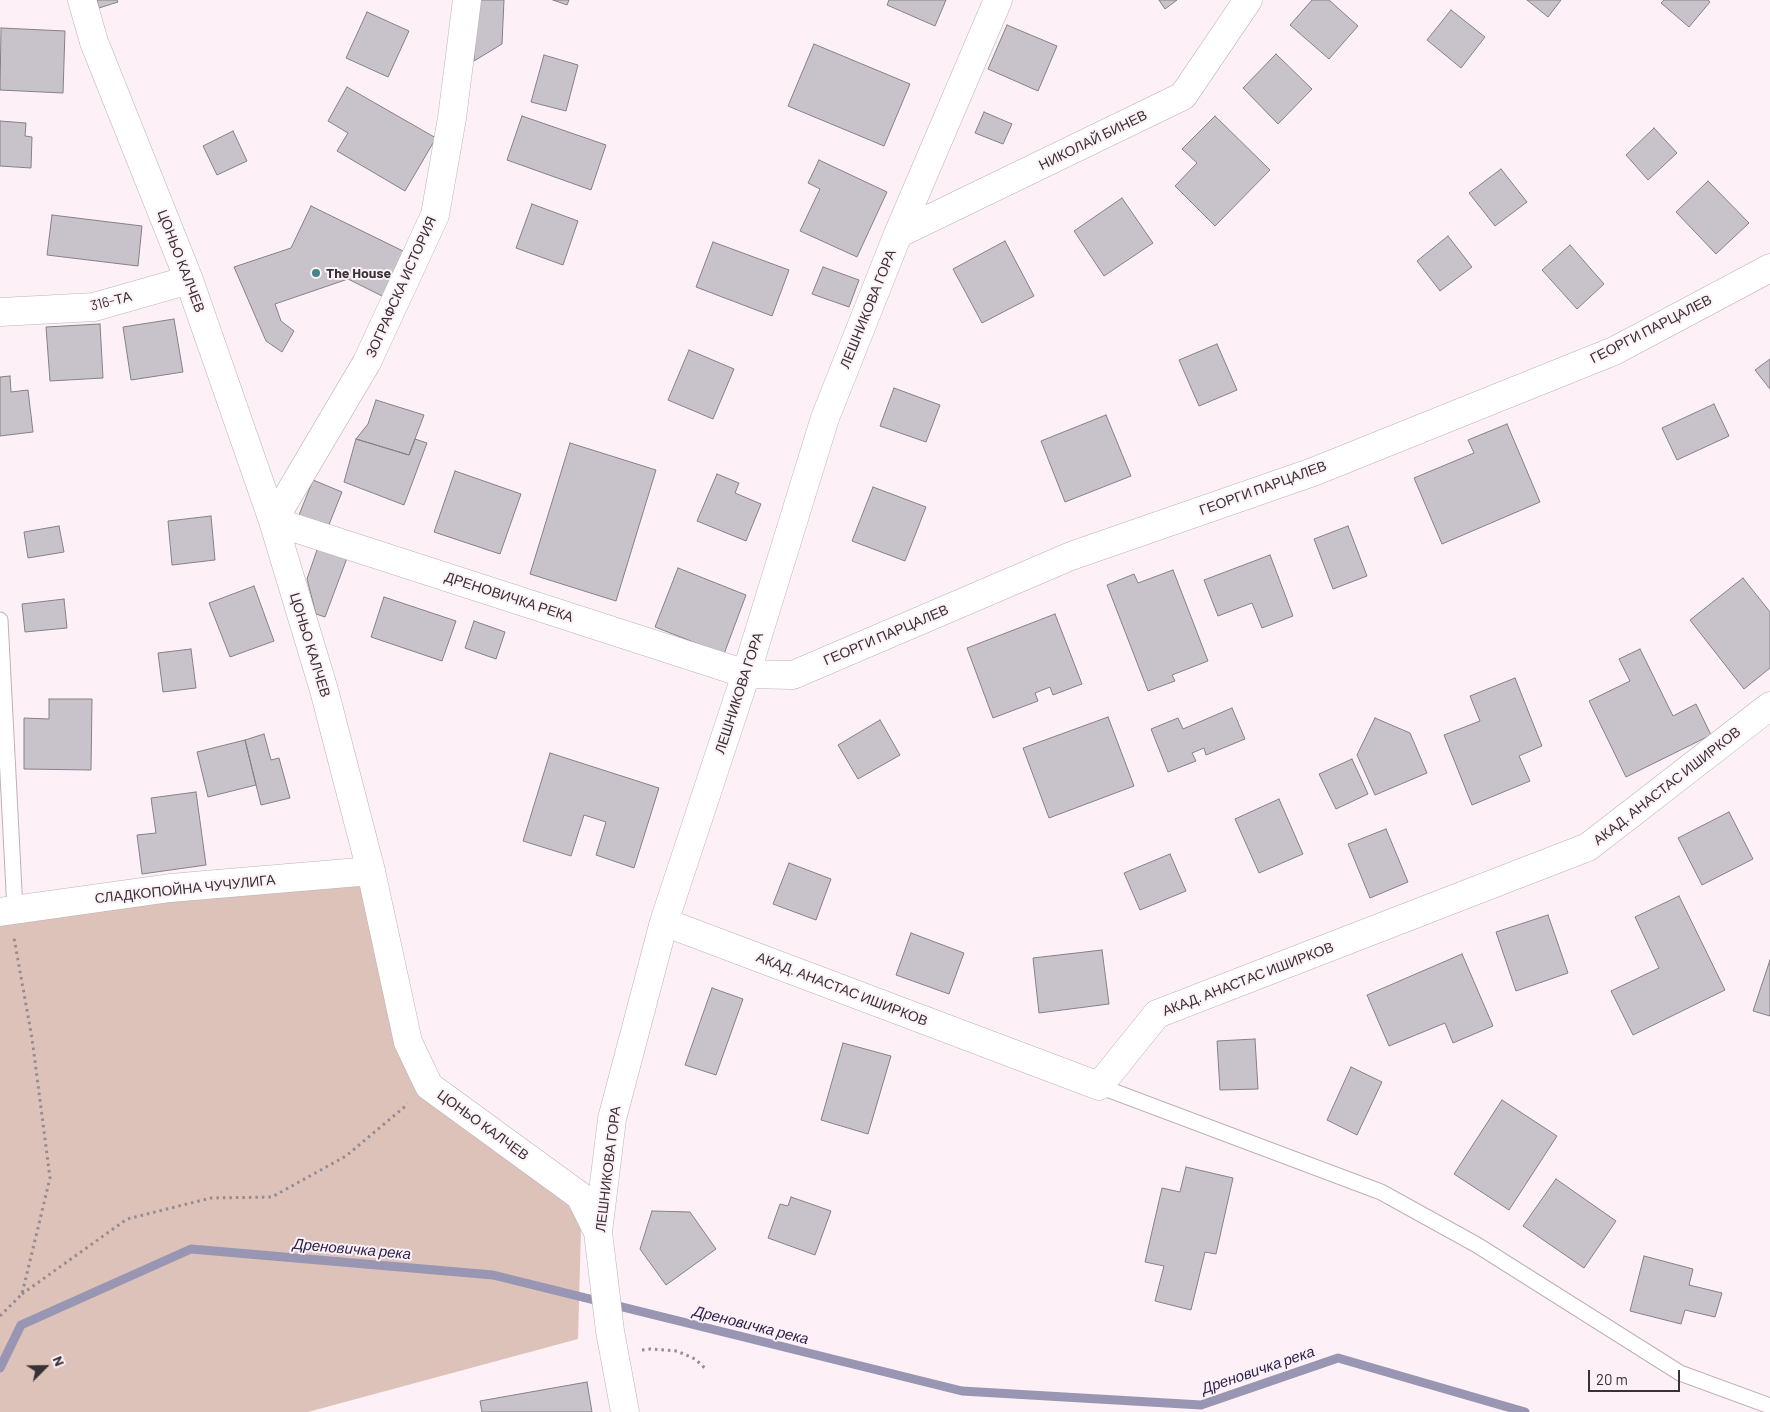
<!DOCTYPE html>
<html>
<head>
<meta charset="utf-8">
<style>
	body { margin:0 }
	#map { position:relative; width:1770px; height:1412px; overflow:hidden; background:#fdf1f7; font-family:Barlow,sans-serif }
	canvas { display:block }
	.north { position:absolute; left:20px; top:1342px; width:50px; height:50px; -webkit-text-stroke:4px #fdf1f7; paint-order:stroke; rotate:67deg; font-size:14px; font-weight:700; line-height:20px; text-align:center; color:#373235 }
	.north::after { content:''; display:block; margin:auto; width:18px; height:22px; background:#373235; clip-path:polygon(50% 0,100% 100%,50% 72%,0 100%) }
	.scale { position:absolute; left:1588px; top:1370px; width:92px; height:22px; box-sizing:border-box; border:2px solid #373235; border-top:0; padding-left:6px; font-size:15px; line-height:18px; white-space:nowrap; color:#373235; -webkit-text-stroke:4px #fdf1f7; paint-order:stroke }
</style>
</head>
<body>
<div id="map">
<canvas width="1770" height="1412"></canvas>
<div class="north">N</div>
<div class="scale">20 m</div>
</div>
<script>
const c = document.querySelector('canvas').getContext('2d');
c.lineJoin = 'round';
function fillPath(path, color) { c.fillStyle = color; c.fill(path, 'evenodd'); }
const shape = rows => new Path2D(rows.map(r => 'M' + r).join(''));
function stroke(path, color, width, dash) { c.strokeStyle = color; c.lineWidth = width; c.lineCap = dash ? 'butt' : 'round'; c.setLineDash(dash || []); c.stroke(path); }
function drawText(font, color, halo, rows, align = 'center') {
  c.font = font + ' Barlow,sans-serif'; c.lineWidth = 4; c.setLineDash([]); c.textBaseline = 'middle'; c.strokeStyle = halo; c.fillStyle = color; for (const [text, x, y, turn = 0] of rows) {
    c.save(); c.translate(x, y); c.rotate((+turn || 0) * Math.PI / 180); c.textAlign = isNaN(turn) ? turn : align; if (halo) c.strokeText(text, 0, 0); c.fillText(text, 0, 0); c.restore();
  }
}
fillPath(shape([
	[371,871,429,1086,580,1196,581,1228,578,1339,308,1412,0,1412,0,912]
]), '#ddc2b9');
stroke(shape([
	[0,1368,21,1325,191,1249,493,1275,962,1391,1201,1405,1338,1358,1525,1412]
]), '#9896b2', 9);
const building = shape([
	[97,0,117,0,118,2,99,8,97,0],
	[478,0,504,0,502,44,474,61,478,0],
	[553,0,569,0,567,5,553,0],
	[889,0,946,0,935,26,887,5,889,0],
	[1159,0,1177,0,1165,9,1159,0],
	[1312,0,1329,0,1358,26,1329,59,1290,25,1312,0],
	[1527,0,1561,0,1548,17,1527,0],
	[1664,0,1708,0,1710,2,1689,27,1661,3,1664,0],
	[1451,10,1485,37,1461,68,1427,40,1451,10],
	[367,12,409,31,388,77,346,58,367,12],
	[1007,25,1057,46,1038,91,988,69,1007,25],
	[1,28,65,31,63,93,0,90,1,28],
	[814,44,910,84,884,146,788,106,814,44],
	[1276,54,1312,89,1278,124,1243,88,1276,54],
	[544,55,578,65,566,111,531,102,544,55],
	[347,87,436,138,405,191,337,151,348,133,328,121,347,87],
	[984,112,1012,124,1003,144,975,133,984,112],
	[522,116,606,145,591,190,507,160,522,116],
	[1215,116,1270,170,1215,226,1175,186,1197,163,1182,149,1215,116],
	[0,121,26,123,25,136,32,137,31,168,0,166,0,121],
	[1654,128,1677,153,1648,180,1626,155,1654,128],
	[233,131,247,161,217,175,203,146,233,131],
	[819,160,887,192,857,257,800,231,820,189,808,183,819,160],
	[1501,169,1527,202,1495,226,1469,193,1501,169],
	[1708,181,1749,223,1716,254,1676,212,1708,181],
	[1122,198,1153,243,1104,276,1074,231,1122,198],
	[532,204,578,221,563,265,516,248,532,204],
	[311,206,405,252,384,297,348,279,275,304,281,321,294,331,282,352,266,341,234,267,291,248,311,206],
	[52,215,142,226,138,266,47,255,52,215],
	[1448,236,1472,267,1440,291,1417,261,1448,236],
	[1005,241,1034,296,982,323,953,269,1005,241],
	[713,242,789,270,772,316,696,287,713,242],
	[1570,245,1604,284,1577,309,1542,270,1570,245],
	[823,267,859,280,849,307,812,294,823,267],
	[174,319,183,372,131,380,123,327,174,319],
	[100,324,103,378,50,381,46,327,100,324],
	[1217,344,1237,390,1199,406,1179,360,1217,344],
	[689,350,734,369,713,419,668,400,689,350],
	[1770,359,1770,389,1755,370,1770,359],
	[10,376,11,392,28,390,33,432,0,436,0,377,10,376],
	[894,388,940,405,926,442,880,426,894,388],
	[376,400,424,415,409,455,356,439,368,424,376,400],
	[1714,404,1729,436,1677,460,1662,428,1714,404],
	[1106,415,1131,476,1065,502,1041,441,1106,415],
	[1507,424,1540,502,1442,544,1414,478,1474,453,1468,440,1507,424],
	[356,439,409,455,415,439,427,443,404,505,344,482,356,439],
	[570,443,656,470,616,601,530,574,570,443],
	[455,471,521,494,500,554,434,532,455,471],
	[717,474,739,483,735,493,761,504,746,541,697,521,717,474],
	[313,480,342,492,328,527,299,515,313,480],
	[873,487,926,507,905,561,852,541,873,487],
	[211,516,215,560,172,565,168,521,211,516],
	[59,526,64,552,28,558,24,532,59,526],
	[1348,526,1367,576,1333,589,1314,539,1348,526],
	[318,547,347,558,325,617,316,614,307,579,318,547],
	[1270,555,1293,616,1262,628,1252,603,1218,616,1204,580,1270,555],
	[678,568,746,595,724,654,655,627,678,568],
	[1173,570,1208,661,1172,675,1175,681,1148,691,1107,585,1134,574,1138,583,1173,570],
	[1743,578,1770,612,1770,668,1744,689,1690,620,1743,578],
	[254,586,274,641,230,657,209,603,254,586],
	[384,597,456,621,442,661,371,637,384,597],
	[64,599,67,628,25,632,22,604,64,599],
	[1055,614,1082,684,1053,695,1050,687,1035,693,1038,701,993,718,967,648,1055,614],
	[474,621,505,632,496,659,465,648,474,621],
	[191,649,196,688,163,692,158,653,191,649],
	[1640,649,1673,716,1696,704,1711,735,1626,777,1589,701,1630,681,1619,659,1640,649],
	[1515,678,1542,746,1519,756,1530,781,1472,805,1444,735,1480,721,1470,696,1515,678],
	[49,699,92,699,91,770,24,769,24,718,49,719,49,699],
	[1232,708,1245,739,1206,755,1204,748,1192,753,1196,761,1168,772,1151,729,1178,718,1183,729,1232,708],
	[1108,717,1134,786,1049,818,1023,748,1108,717],
	[1375,718,1410,733,1427,773,1375,795,1357,755,1375,718],
	[880,720,900,755,858,779,838,745,880,720],
	[264,734,271,760,279,758,290,798,261,805,245,740,264,734],
	[245,740,256,785,208,797,197,752,245,740],
	[550,753,659,788,634,868,596,855,606,822,584,815,571,856,523,841,550,753],
	[1352,759,1368,794,1336,809,1319,774,1352,759],
	[196,792,206,865,142,874,137,835,156,833,151,798,196,792],
	[1279,799,1303,854,1259,873,1235,819,1279,799],
	[1729,812,1753,859,1702,885,1678,838,1729,812],
	[1386,829,1408,882,1370,898,1348,844,1386,829],
	[1170,854,1186,891,1140,910,1124,873,1170,854],
	[789,863,831,879,816,920,773,904,789,863],
	[1679,896,1725,990,1633,1035,1611,991,1659,968,1635,917,1679,896],
	[1548,915,1568,973,1516,991,1496,932,1548,915],
	[911,933,964,953,949,994,896,975,911,933],
	[1102,950,1109,1004,1039,1013,1033,958,1102,950],
	[1462,954,1493,1026,1453,1043,1445,1023,1389,1046,1367,995,1462,954],
	[1770,960,1770,1016,1753,1011,1770,960],
	[712,988,743,999,716,1075,685,1065,712,988],
	[1255,1039,1258,1089,1220,1090,1217,1041,1255,1039],
	[843,1043,891,1056,868,1134,821,1120,843,1043],
	[1351,1067,1382,1082,1357,1135,1327,1120,1351,1067],
	[1502,1100,1557,1136,1509,1210,1454,1174,1502,1100],
	[1186,1167,1233,1178,1216,1254,1205,1252,1191,1310,1155,1301,1164,1266,1145,1262,1162,1188,1180,1192,1186,1167],
	[1556,1179,1616,1221,1584,1268,1523,1226,1556,1179],
	[791,1197,831,1211,815,1255,768,1238,780,1204,788,1206,791,1197],
	[652,1211,690,1212,716,1249,666,1285,640,1249,652,1211],
	[1644,1256,1693,1269,1689,1285,1722,1293,1715,1317,1685,1310,1681,1324,1630,1311,1644,1256],
	[587,1382,592,1412,482,1412,480,1401,587,1382]
]);
fillPath(building, '#c8c2cb');
stroke(building, '#868088', 1);
const lane = shape([
	[0,620,15,910],
	[1099,1086,1381,1192,1477,1245,1680,1373,1770,1406]
]);
const street = shape([
	[82,0,94,42,189,280,273,521,324,690,371,871,408,1042,429,1086,580,1196,598,1232],
	[898,234,1183,96,1248,0],
	[0,312,94,307,189,280],
	[273,521,746,674,793,675,1071,556,1313,472,1614,351,1770,268],
	[273,521,367,362,435,215,452,118,467,0],
	[0,912,170,888,371,871],
	[664,922,1099,1086,1157,1014,1588,847,1770,706],
	[625,1412,610,1331,598,1232,612,1119,664,922,746,674,825,418,898,234,998,0]
]);
stroke(lane, '#bdb1b7', 17);
stroke(street, '#bdb1b7', 29);
stroke(shape([
	[22,1294,127,1219,211,1198,272,1197,346,1156,408,1104],
	[0,1316,22,1294,50,1178,32,1038,14,938],
	[642,1350,650,1349,677,1351,695,1359,707,1370]
]), '#958c91', 3, [2.5, 4]);
stroke(lane, '#fff', 15);
stroke(street, '#fff', 28);
for (const [x, y, r, color] of [
	[316,273,5,"#3f868d"]
]) { const dot = new Path2D(); dot.arc(x, y, r, 0, 2 * Math.PI); c.fillStyle = color; c.fill(dot); stroke(dot, '#fdf1f7', 2); }
drawText('14px', '#373235', '#fdf1f7', [
	["НИКОЛАЙ БИНЕВ",1093,140,-26],
	["ЦОНЬО КАЛЧЕВ",181,261,69],
	["ЗОГРАФСКА ИСТОРИЯ",401,287,-66],
	["316-ТА",111,301,-14],
	["ЛЕШНИКОВА ГОРА",868,309,-68],
	["ГЕОРГИ ПАРЦАЛЕВ",1651,329,-27],
	["ГЕОРГИ ПАРЦАЛЕВ",1263,488,-20],
	["ДРЕНОВИЧКА РЕКА",509,597,18],
	["ГЕОРГИ ПАРЦАЛЕВ",886,635,-23],
	["ЦОНЬО КАЛЧЕВ",310,645,73],
	["ЛЕШНИКОВА ГОРА",739,693,-72],
	["АКАД. АНАСТАС ИШИРКОВ",1667,786,-38],
	["СЛАДКОПОЙНА ЧУЧУЛИГА",185,889,-6],
	["АКАД. АНАСТАС ИШИРКОВ",1248,979,-21],
	["АКАД. АНАСТАС ИШИРКОВ",842,989,21],
	["ЦОНЬО КАЛЧЕВ",483,1125,36],
	["ЛЕШНИКОВА ГОРА",608,1169,-83]
]);
drawText('bold 14px', '#373235', '#fdf1f7', [
	["The House",326,273]
], 'left');
drawText('italic 15px', '#2a244c', '#fdf1f7', [
	["Дреновичка река",352,1249,5],
	["Дреновичка река",751,1325,14],
	["Дреновичка река",1258,1370,-19]
]);
</script>
</body>
</html>
